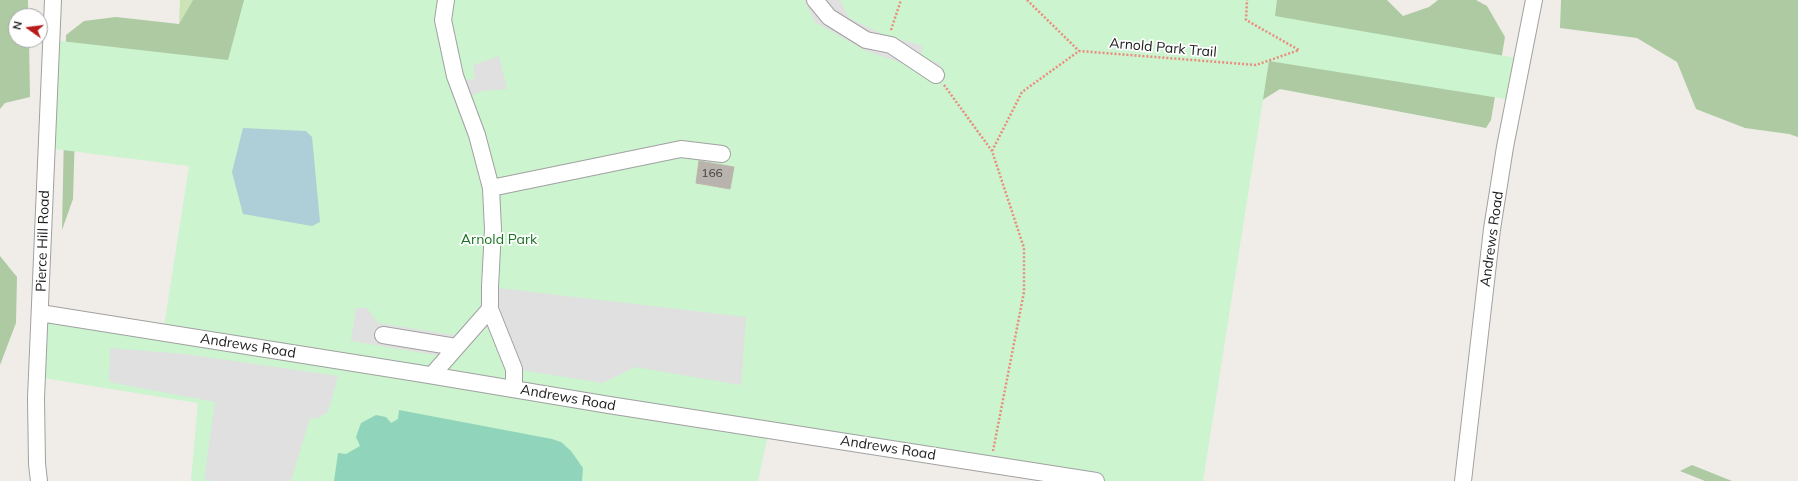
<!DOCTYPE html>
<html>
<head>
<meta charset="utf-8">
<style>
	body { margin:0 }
	#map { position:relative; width:1798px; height:481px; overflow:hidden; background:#f0ede8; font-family:Mulish,sans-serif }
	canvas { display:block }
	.north { position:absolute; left:8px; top:8px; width:40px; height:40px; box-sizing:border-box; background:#fff; border:1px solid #a6a6a6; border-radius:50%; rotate:284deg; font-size:11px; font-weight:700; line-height:16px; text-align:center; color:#202020 }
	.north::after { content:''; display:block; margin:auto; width:14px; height:18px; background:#b81b19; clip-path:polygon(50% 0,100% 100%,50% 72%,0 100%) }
</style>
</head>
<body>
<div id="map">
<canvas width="1798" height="481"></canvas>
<div class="north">N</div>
</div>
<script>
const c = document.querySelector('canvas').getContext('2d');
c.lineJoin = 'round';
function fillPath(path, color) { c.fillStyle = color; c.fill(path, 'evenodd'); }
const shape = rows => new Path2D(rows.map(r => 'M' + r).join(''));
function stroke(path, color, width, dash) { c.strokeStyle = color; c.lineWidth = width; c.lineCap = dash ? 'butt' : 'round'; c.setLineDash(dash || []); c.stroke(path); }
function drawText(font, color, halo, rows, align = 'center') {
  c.font = font + ' Mulish,sans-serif'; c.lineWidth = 3.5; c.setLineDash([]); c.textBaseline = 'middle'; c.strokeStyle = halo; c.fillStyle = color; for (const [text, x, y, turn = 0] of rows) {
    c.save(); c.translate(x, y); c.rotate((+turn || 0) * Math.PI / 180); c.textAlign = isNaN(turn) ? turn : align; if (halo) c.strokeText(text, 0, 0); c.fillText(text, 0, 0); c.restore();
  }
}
fillPath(shape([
	[180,0,193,0,179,24]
]), '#cbe3b5');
fillPath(shape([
	[0,0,28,0,28,16,16,16,16,40,29,40,30,97,5,103,0,109],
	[193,0,271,0,311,80,75,131,73,199,62,230,66,35,84,21,116,17,179,24],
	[978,0,1387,0,1403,16,1429,7,1438,0,1476,0,1487,6,1505,37,1491,120,1486,128,1280,89,1253,106],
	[1561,0,1798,0,1798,137,1789,134,1745,128,1696,109,1677,62,1637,38,1560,28],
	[0,256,17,277,16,323,0,365],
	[1692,465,1732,481,1705,481,1680,471]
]), '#adcaa2');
fillPath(shape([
	[244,0,1277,0,1275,16,1522,59,1518,101,1269,61,1203,481,1096,481,769,430,758,481,191,481,198,403,37,377,40,313,163,333,189,166,47,148,52,40,228,60]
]), '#cbf4cf');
fillPath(shape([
	[399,410,552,439,561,442,571,451,583,468,582,481,334,481,338,453,346,454,360,446,356,437,361,423,376,415,386,417,391,423,398,419]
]), '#90d5bb');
fillPath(shape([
	[804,0,840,0,849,18,882,34,923,46,920,56,941,64,936,75,864,50,815,22],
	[499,56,507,89,481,91,468,97,463,82,475,78,473,65],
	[490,287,746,317,741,385,635,367,603,383,514,369],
	[356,308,367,308,378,323,465,337,447,357,351,341],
	[110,348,185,354,338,376,328,412,316,419,310,418,291,481,213,481,204,479,215,402,109,382]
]), '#e0e0e0');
fillPath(shape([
	[243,128,306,131,312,137,320,222,312,226,243,214,232,172]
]), '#aeced8');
const building = shape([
	[699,161,734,167,730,189,696,183,699,161]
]);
fillPath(building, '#b9b3ae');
stroke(building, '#c0b5ac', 1);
const minor = shape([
	[446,0,443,20,455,76,477,135,491,188,493,229,490,287,490,309,514,369,514,389],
	[815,0,829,17,866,40,891,45,936,75],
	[491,188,681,149,722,154],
	[40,313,417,373,609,405,1096,481],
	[383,335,456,347],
	[432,375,490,309],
	[39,481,37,464,36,398,53,0],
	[1463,481,1492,229,1505,147,1534,0]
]);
stroke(minor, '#a1a1a1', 18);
stroke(shape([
	[1027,0,1079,51],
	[891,30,901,0],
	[944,85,992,151,1024,248,1024,292,993,451],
	[992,151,1022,92,1079,51,1256,65,1299,50,1246,20,1247,0]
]), '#ea8c7f', 2.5, [2, 2]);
stroke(minor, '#fff', 16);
drawText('12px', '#464544', null, [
	["166",712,173]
]);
drawText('14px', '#202020', '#fff', [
	["Arnold Park Trail",1163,48,5],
	["Andrews Road",1492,239,-82],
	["Pierce Hill Road",43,241,-88],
	["Andrews Road",248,346,9],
	["Andrews Road",568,398,10],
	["Andrews Road",888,448,9]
]);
drawText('14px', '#1a7322', '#fff', [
	["Arnold Park",499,240]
]);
</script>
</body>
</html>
